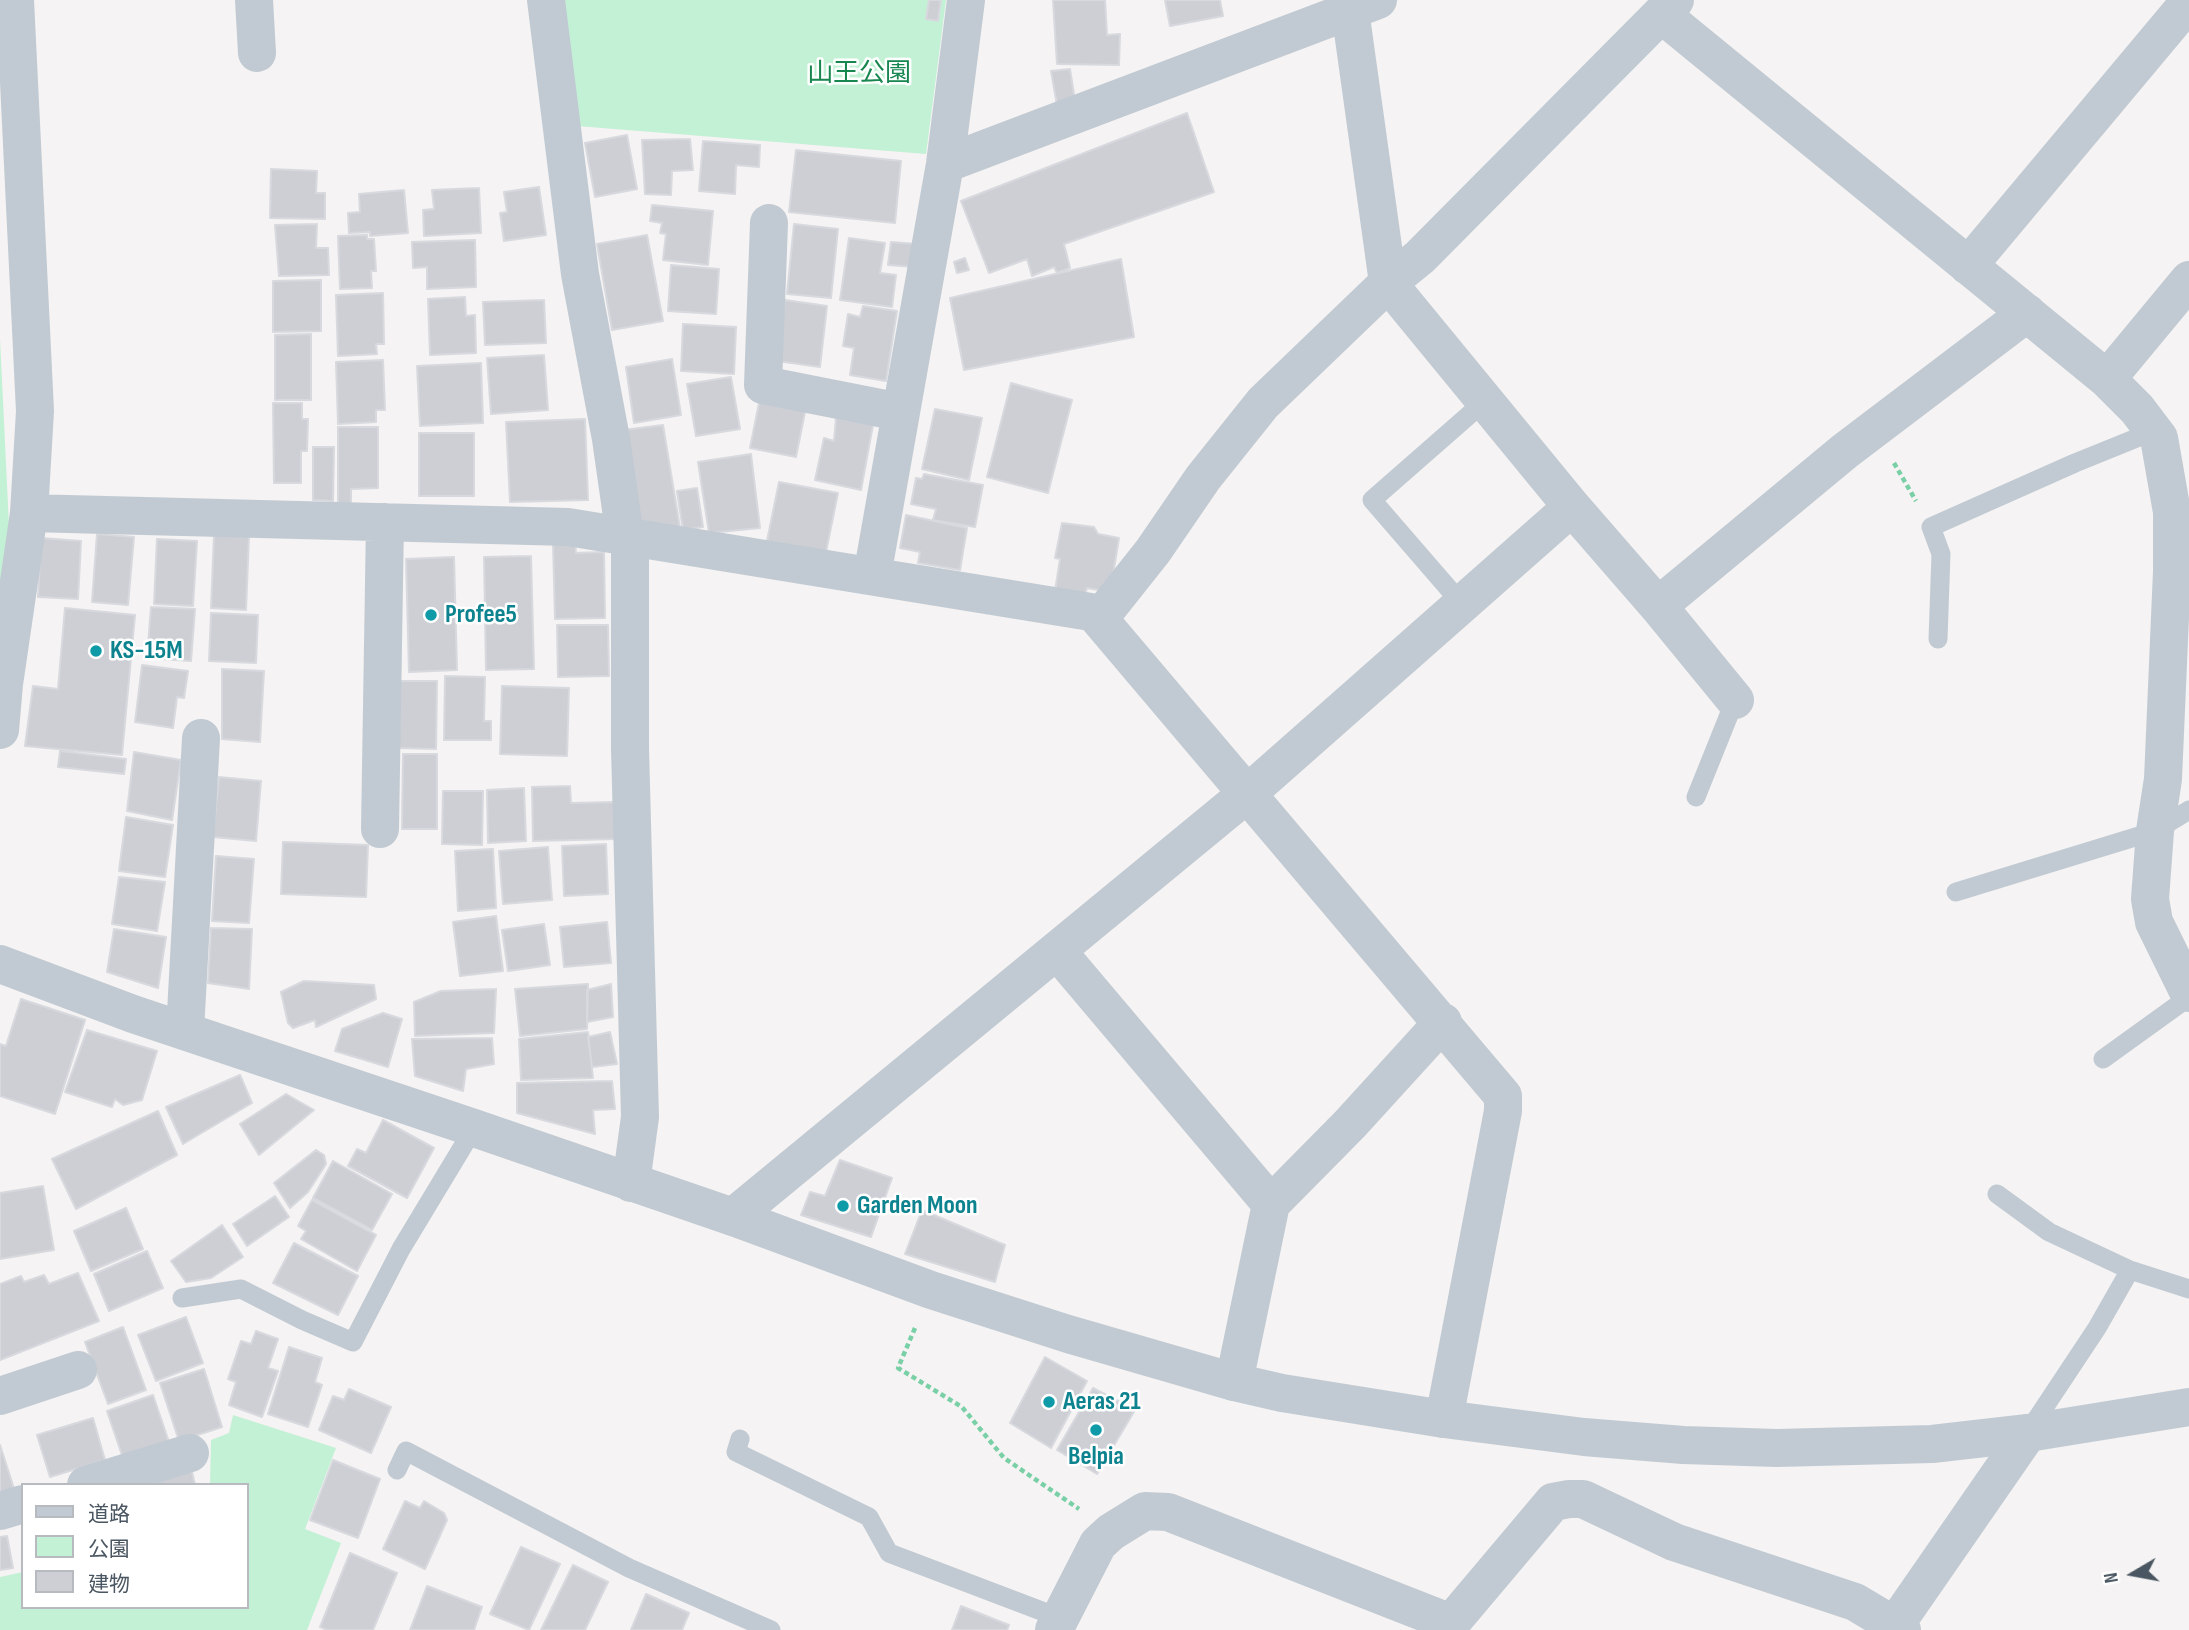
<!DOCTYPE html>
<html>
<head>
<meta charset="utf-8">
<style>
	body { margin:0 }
	#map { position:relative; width:2189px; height:1630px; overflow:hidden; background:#f5f3f3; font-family:"Sofia Sans Condensed","Noto Sans JP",sans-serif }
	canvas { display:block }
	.legend { position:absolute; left:21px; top:1483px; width:228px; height:126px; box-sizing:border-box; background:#fff; border:2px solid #b7bbc0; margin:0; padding:9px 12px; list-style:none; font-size:21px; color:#4a5661 }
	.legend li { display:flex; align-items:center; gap:14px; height:35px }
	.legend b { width:35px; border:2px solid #b7bbc0 }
	.north { position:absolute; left:2098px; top:1539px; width:70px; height:70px; -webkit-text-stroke:5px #fff; paint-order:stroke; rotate:260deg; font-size:19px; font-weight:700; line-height:28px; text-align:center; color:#4a5661 }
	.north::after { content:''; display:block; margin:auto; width:24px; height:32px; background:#4a5661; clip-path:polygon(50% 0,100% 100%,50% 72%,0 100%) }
</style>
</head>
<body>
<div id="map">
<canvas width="2189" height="1630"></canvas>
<ul class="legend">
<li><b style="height:9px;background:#c1cad2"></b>道路</li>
<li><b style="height:19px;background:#c3f1d5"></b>公園</li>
<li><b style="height:19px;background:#cdcfd5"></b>建物</li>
</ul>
<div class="north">N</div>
</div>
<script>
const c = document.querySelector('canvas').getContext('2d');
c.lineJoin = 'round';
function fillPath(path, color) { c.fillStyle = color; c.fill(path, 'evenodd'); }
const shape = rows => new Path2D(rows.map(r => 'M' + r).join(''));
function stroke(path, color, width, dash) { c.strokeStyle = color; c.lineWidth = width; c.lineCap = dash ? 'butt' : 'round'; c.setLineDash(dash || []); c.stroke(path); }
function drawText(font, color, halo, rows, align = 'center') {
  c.font = font + ' "Sofia Sans Condensed","Noto Sans JP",sans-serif'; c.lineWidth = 5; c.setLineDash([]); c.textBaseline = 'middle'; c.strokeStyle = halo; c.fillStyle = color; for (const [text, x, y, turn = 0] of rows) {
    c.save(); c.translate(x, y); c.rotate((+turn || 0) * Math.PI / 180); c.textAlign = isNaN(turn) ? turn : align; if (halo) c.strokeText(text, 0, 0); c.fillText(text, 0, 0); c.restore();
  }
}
fillPath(shape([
	[562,0,946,0,926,154,577,126],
	[0,339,9,526,0,583],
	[233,1415,336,1448,305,1529,341,1543,307,1630,0,1630,0,1577,23,1572,23,1607,247,1607,247,1485,210,1485,211,1440,229,1433]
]), '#c3f1d5');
const building = shape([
	[929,0,941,0,938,21,926,19,929,0],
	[1053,0,1105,0,1107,35,1120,34,1119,65,1057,64,1053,0],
	[1165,0,1220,0,1223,16,1170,26,1165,0],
	[1070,69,1075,101,1057,105,1051,71,1070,69],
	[1187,113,1214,192,1064,244,1070,268,1057,273,1054,267,1032,276,1027,259,989,273,961,201,1187,113],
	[627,135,637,189,595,197,585,143,627,135],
	[690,139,693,170,672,171,671,195,645,194,642,140,690,139],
	[703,141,760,145,759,167,736,165,735,194,699,191,703,141],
	[796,150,901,161,895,223,789,212,796,150],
	[271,169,317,171,316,193,325,193,325,219,270,218,271,169],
	[539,187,546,235,504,241,500,213,507,212,504,192,539,187],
	[479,188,481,233,424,236,423,210,434,209,432,190,479,188],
	[404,190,408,233,370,236,370,232,349,233,348,213,360,212,359,194,404,190],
	[652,205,713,211,708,265,663,260,666,234,660,233,662,223,650,221,652,205],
	[317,224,316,248,328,248,329,275,279,276,275,225,317,224],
	[794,224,838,229,831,298,787,294,794,224],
	[367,235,367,239,374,239,376,271,371,271,372,288,340,289,338,236,367,235],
	[647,235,663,321,612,330,597,244,647,235],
	[849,238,885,243,880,273,896,275,892,307,840,300,849,238],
	[475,240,476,287,427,289,427,267,413,268,412,242,475,240],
	[891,242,917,244,915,267,888,265,891,242],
	[965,258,969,270,957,273,954,262,965,258],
	[1121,259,1134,337,964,370,950,298,1121,259],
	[671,265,719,269,716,314,668,311,671,265],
	[321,280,321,331,273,332,273,281,321,280],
	[383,293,384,344,376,344,377,354,338,356,336,295,383,293],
	[465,297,466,316,475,315,476,353,430,355,428,299,465,297],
	[544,300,546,343,485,345,483,302,544,300],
	[785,300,827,306,820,367,777,361,785,300],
	[863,306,897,311,886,381,850,375,854,348,843,346,848,314,860,317,863,306],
	[683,324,736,327,734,374,681,371,683,324],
	[311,334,311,400,275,400,275,335,311,334],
	[544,355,548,410,491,414,487,358,544,355],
	[672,359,681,415,634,423,626,367,672,359],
	[383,360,385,410,376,410,376,422,338,424,336,362,383,360],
	[481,363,483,423,420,426,417,366,481,363],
	[731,377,740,429,696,436,687,384,731,377],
	[1011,383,1072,400,1048,493,987,477,1011,383],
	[760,398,806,407,796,457,750,448,760,398],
	[273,403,302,403,302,419,308,419,307,451,301,451,301,483,274,483,273,403],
	[935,409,982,418,969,480,922,469,935,409],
	[836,418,873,425,861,490,815,480,824,438,834,441,836,418],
	[585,419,588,500,510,502,506,422,585,419],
	[663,425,680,528,639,522,623,430,663,425],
	[338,427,378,427,378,488,351,489,351,504,338,504,338,427],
	[419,433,474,433,474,496,419,496,419,433],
	[313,447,334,447,333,501,313,500,313,447],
	[751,454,760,528,709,533,698,462,751,454],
	[924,474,983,485,975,527,933,520,936,509,911,504,916,478,922,479,924,474],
	[779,482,838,493,826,552,767,541,779,482],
	[697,488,703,527,683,530,677,491,697,488],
	[906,515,967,528,960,570,918,563,920,552,900,548,906,515],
	[1062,523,1094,527,1098,534,1119,538,1111,587,1105,591,1087,588,1085,595,1055,591,1060,559,1055,558,1062,523],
	[97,534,134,537,128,605,92,602,97,534],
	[214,535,249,536,246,610,211,608,214,535],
	[41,538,81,541,78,599,38,597,41,538],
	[157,539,197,541,193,606,154,604,157,539],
	[575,543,576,553,604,552,605,618,555,619,553,544,575,543],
	[531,556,534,669,486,670,484,557,531,556],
	[454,557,457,670,409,672,406,559,454,557],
	[151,607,195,609,191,661,147,658,151,607],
	[65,608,135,615,122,755,25,746,33,686,58,689,65,608],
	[211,613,258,615,256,663,209,661,211,613],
	[557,625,608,625,609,676,558,677,557,625],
	[142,665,188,671,184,698,177,697,173,728,135,722,142,665],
	[222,669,264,671,260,742,222,739,222,669],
	[445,676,485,677,484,721,491,721,491,740,444,740,445,676],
	[399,681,437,681,436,749,398,748,399,681],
	[502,686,569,688,567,756,500,754,502,686],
	[60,751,126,759,124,774,58,767,60,751],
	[134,752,181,760,172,820,127,811,134,752],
	[403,754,437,754,437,829,402,829,403,754],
	[219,777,261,781,256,841,213,837,219,777],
	[570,786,571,803,615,802,616,839,533,841,532,787,570,786],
	[524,788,526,841,488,843,487,790,524,788],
	[443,791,483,791,482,845,442,844,443,791],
	[126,817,173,825,165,877,119,871,126,817],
	[283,842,368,845,366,897,281,894,283,842],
	[606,844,608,894,564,896,562,846,606,844],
	[548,847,552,900,503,904,499,851,548,847],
	[493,849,496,908,458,911,455,851,493,849],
	[216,856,254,859,249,923,212,921,216,856],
	[119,877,165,882,157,931,112,924,119,877],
	[496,916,503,971,460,976,453,922,496,916],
	[607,922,611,963,564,967,560,927,607,922],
	[544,924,550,965,508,971,502,930,544,924],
	[211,928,252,929,249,989,208,983,211,928],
	[114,929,166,937,158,988,107,972,114,929],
	[304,981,374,985,376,999,316,1027,315,1020,293,1028,288,1023,281,992,304,981],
	[588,984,587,1029,520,1036,515,989,588,984],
	[611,984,613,1017,587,1022,587,990,611,984],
	[496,989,494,1033,415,1036,414,1002,441,991,496,989],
	[21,999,85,1020,55,1114,0,1096,0,1044,6,1046,21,999],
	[383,1013,402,1019,388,1067,335,1051,342,1029,383,1013],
	[87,1030,157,1051,142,1100,123,1105,115,1099,112,1107,65,1092,87,1030],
	[588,1032,593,1078,521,1080,519,1039,588,1032],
	[610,1032,617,1064,592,1067,588,1037,610,1032],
	[492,1038,494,1064,466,1069,463,1091,415,1076,412,1039,492,1038],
	[240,1075,252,1103,183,1144,166,1107,240,1075],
	[612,1081,615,1109,593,1110,595,1134,517,1113,517,1083,612,1081],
	[286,1094,314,1110,259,1155,240,1124,286,1094],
	[158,1111,177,1155,76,1209,52,1159,158,1111],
	[383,1120,434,1148,407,1198,348,1166,357,1149,366,1153,383,1120],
	[316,1150,324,1155,326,1164,308,1192,290,1208,274,1183,316,1150],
	[840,1160,892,1178,871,1237,801,1215,810,1192,825,1196,840,1160],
	[333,1161,392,1194,372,1230,313,1198,333,1161],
	[43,1186,54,1250,0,1259,0,1193,43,1186],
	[275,1196,289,1217,247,1246,233,1224,275,1196],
	[312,1200,376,1235,357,1271,301,1239,306,1231,298,1226,312,1200],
	[126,1208,143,1249,91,1271,74,1231,126,1208],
	[922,1210,1005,1245,995,1282,905,1254,922,1210],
	[222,1225,243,1257,211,1278,186,1282,171,1261,222,1225],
	[294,1243,358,1276,338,1315,273,1283,294,1243],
	[147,1251,163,1288,109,1311,94,1274,147,1251],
	[78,1273,99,1321,0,1360,0,1284,21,1276,24,1282,44,1275,49,1284,78,1273],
	[186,1317,203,1363,156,1381,138,1335,186,1317],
	[123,1327,146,1390,108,1404,85,1342,123,1327],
	[256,1331,278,1339,268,1368,278,1371,262,1417,229,1405,236,1382,228,1379,241,1341,251,1344,256,1331],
	[289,1347,322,1358,315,1382,322,1385,308,1427,268,1414,289,1347],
	[1045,1357,1087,1381,1051,1448,1010,1423,1045,1357],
	[204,1369,222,1427,179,1441,160,1383,204,1369],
	[1093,1388,1135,1410,1097,1474,1057,1450,1093,1388],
	[349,1389,391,1407,371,1453,319,1430,333,1396,344,1400,349,1389],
	[153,1395,170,1445,124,1461,107,1411,153,1395],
	[93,1418,105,1460,50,1477,37,1435,93,1418],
	[0,1445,17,1498,0,1503,0,1445],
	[333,1460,380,1479,358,1538,310,1520,333,1460],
	[191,1467,195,1485,149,1485,191,1467],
	[405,1501,420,1508,424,1501,444,1513,447,1520,425,1569,383,1549,405,1501],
	[7,1536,13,1568,0,1570,0,1537,7,1536],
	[521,1547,560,1564,529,1630,490,1614,521,1547],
	[350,1553,397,1573,373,1630,327,1630,320,1627,350,1553],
	[573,1565,608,1582,585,1630,541,1630,573,1565],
	[427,1586,482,1607,474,1630,410,1630,427,1586],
	[646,1594,689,1613,682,1630,631,1630,646,1594],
	[961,1606,1009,1625,1007,1630,952,1630,961,1606]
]);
fillPath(building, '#cdcfd5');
stroke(building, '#d7d9de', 2);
stroke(shape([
	[1894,463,1916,501],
	[915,1328,898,1368,962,1407,1004,1458,1079,1509]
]), '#7ad0a6', 4.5, [5, 3.5]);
stroke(shape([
	[1462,604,1372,500,1485,401],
	[1938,639,1941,554,1931,527,2075,463,2154,431],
	[1696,797,1735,700],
	[1956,892,2155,831,2189,810],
	[2103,1059,2189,997],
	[1997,1194,2049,1232,2130,1270],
	[182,1298,241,1289,302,1320,353,1342,401,1249,474,1128],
	[2028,1432,2097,1328,2130,1270,2189,1289],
	[740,1439,736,1452,869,1517,889,1553,1060,1618],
	[397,1470,406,1451,629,1568,771,1630]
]), '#c1cad2', 19);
stroke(shape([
	[254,0,257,53],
	[546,0,580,274,611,439,625,537],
	[1350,10,1388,283,1572,507,1658,606,1735,700],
	[1661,14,2107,379,2137,409,2159,438,2172,512,2172,571,2163,779,2155,831,2150,899,2154,922,2189,993],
	[945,164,1378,0],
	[769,223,763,385,900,412],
	[1968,266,2189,2],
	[2107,379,2189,280],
	[29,513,568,527,1103,614,1153,551,1203,478,1263,403,1388,283,1420,257,1675,0],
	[630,538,630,749,640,1117,631,1183],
	[872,576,945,164,966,0],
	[1658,606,1845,451,2027,313],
	[1094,613,1503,1096,1503,1111,1444,1419],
	[0,730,4,684,29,513,35,411,15,0],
	[380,829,385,522],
	[1058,952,1271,1204],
	[185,1031,201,738],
	[733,1217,1248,793,1572,507],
	[1234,1382,1271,1204,1350,1124,1443,1022],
	[0,1396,78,1370],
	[86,1485,190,1453],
	[0,1511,23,1504],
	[1895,1625,2028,1433],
	[1054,1630,1098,1544,1111,1532,1145,1511,1168,1512,1451,1623,1553,1502,1569,1499,1583,1499,1674,1542,1855,1602,1902,1630]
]), '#c1cad2', 38);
stroke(shape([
	[0,964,133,1014,474,1128,733,1217,931,1290,1068,1334,1234,1382,1282,1393,1444,1419,1584,1437,1683,1445,1777,1448,1932,1444,2028,1433,2189,1407]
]), '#c1cad2', 38);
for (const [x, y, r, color] of [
	[431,615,7,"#0f9aa8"],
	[96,651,7,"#0f9aa8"],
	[843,1206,7,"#0f9aa8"],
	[1049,1402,7,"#0f9aa8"],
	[1096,1430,7,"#0f9aa8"]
]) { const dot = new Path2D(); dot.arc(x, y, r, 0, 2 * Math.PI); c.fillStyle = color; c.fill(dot); stroke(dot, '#fff', 2.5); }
drawText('26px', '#17864f', '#fff', [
	["山王公園",859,74]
]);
drawText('bold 26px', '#0d838f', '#fff', [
	["Profee5",445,615],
	["KS-15M",110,651],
	["Garden Moon",857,1206],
	["Aeras 21",1063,1402],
	["Belpia",1096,1457,"center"]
], 'left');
</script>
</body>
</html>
